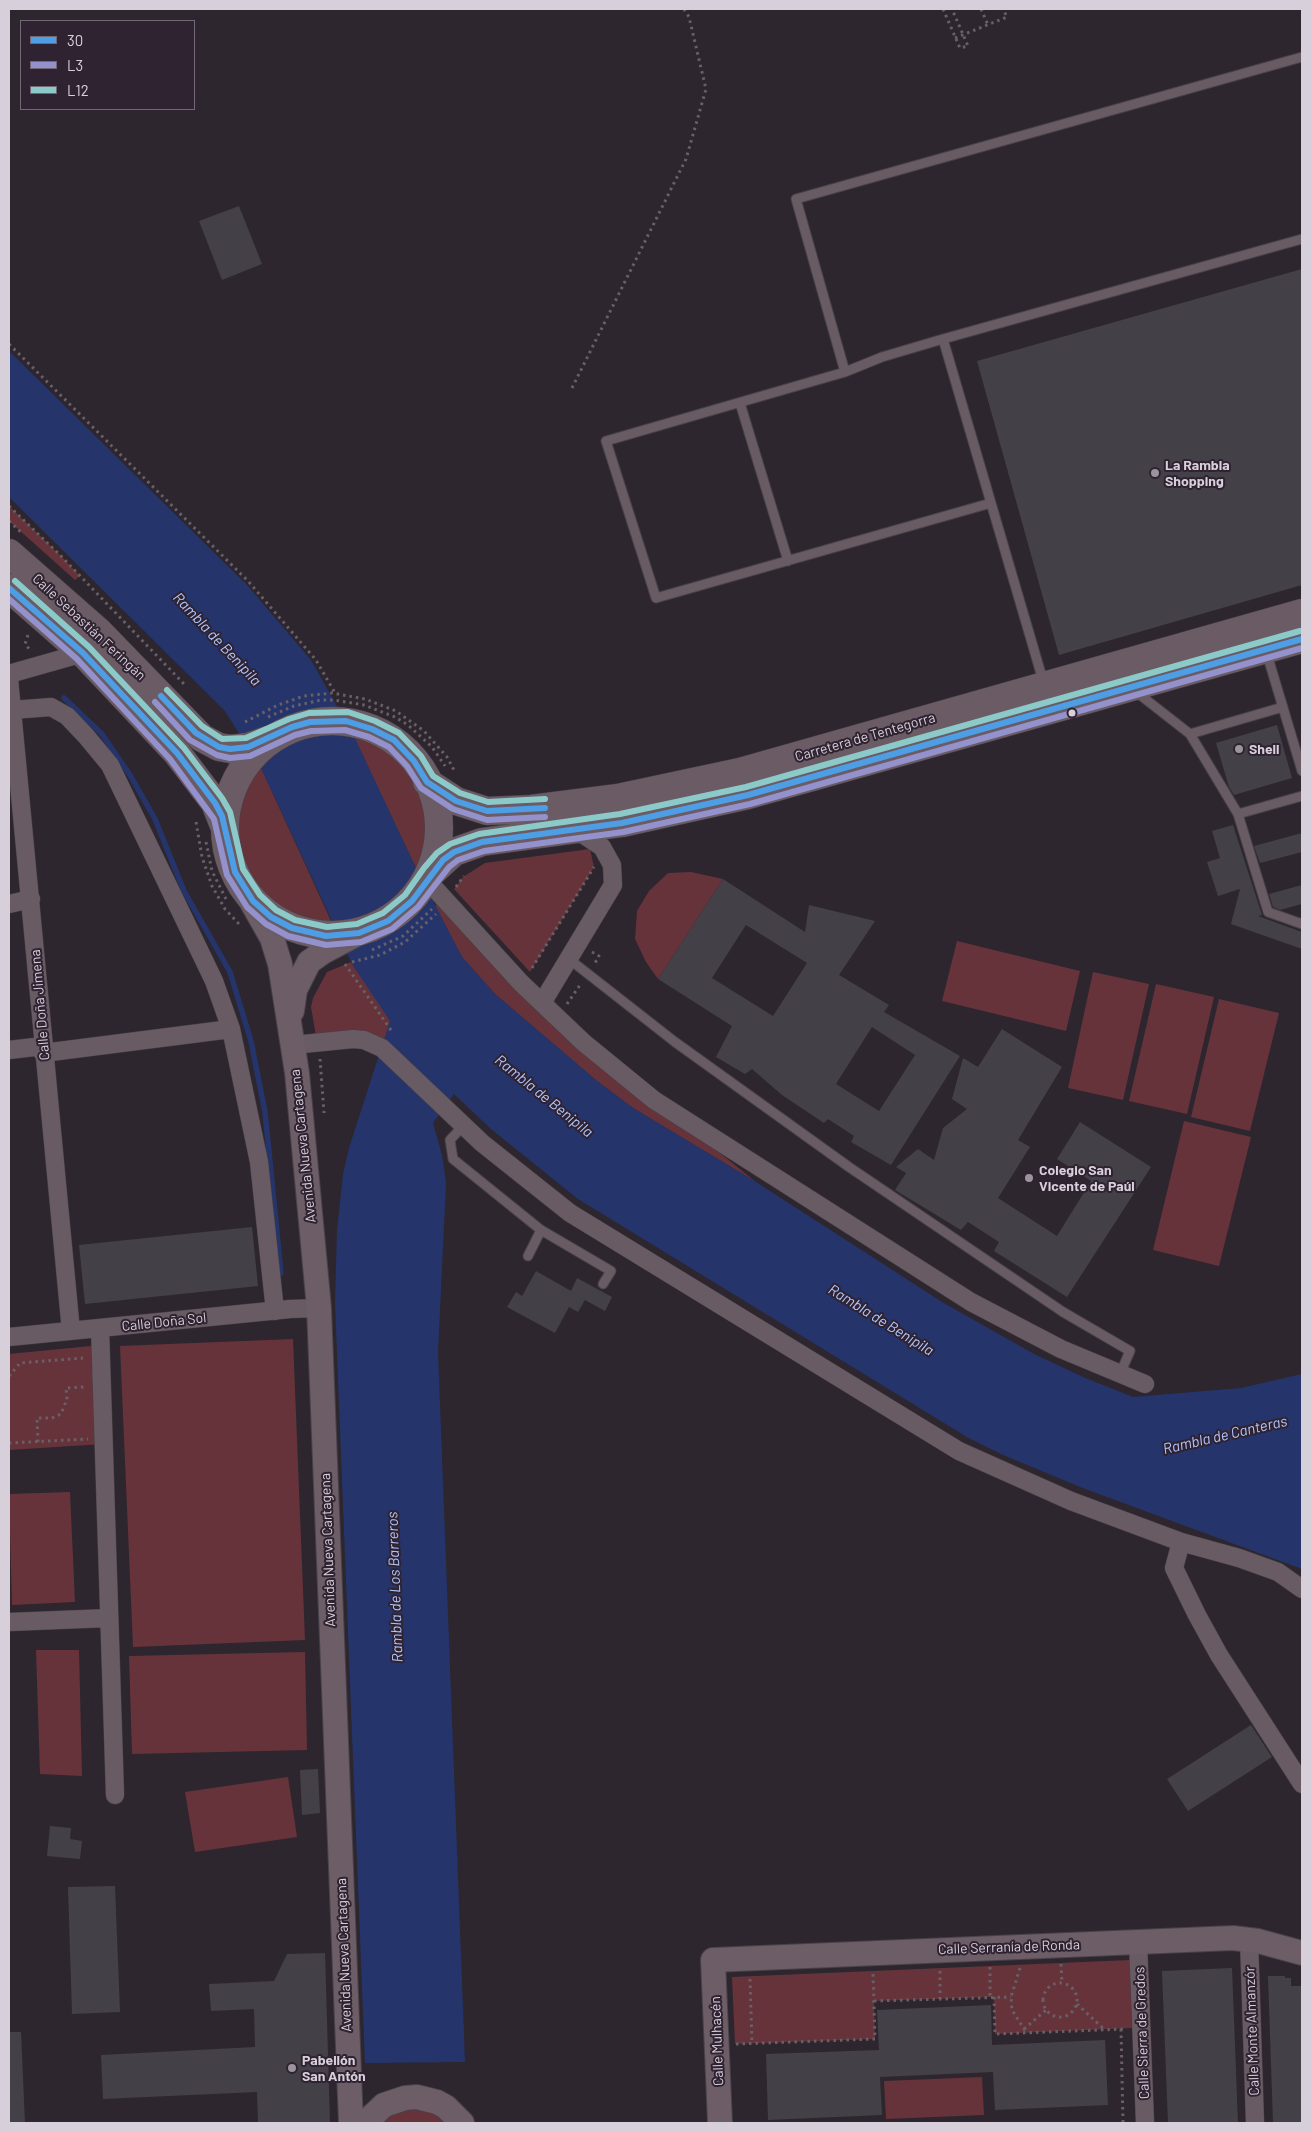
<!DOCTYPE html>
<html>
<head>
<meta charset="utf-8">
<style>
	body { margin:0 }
	#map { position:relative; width:1311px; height:2132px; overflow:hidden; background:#2d262e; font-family:Barlow,sans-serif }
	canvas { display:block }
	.frame { position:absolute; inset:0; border:10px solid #d7cfd9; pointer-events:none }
	.legend { position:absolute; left:20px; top:20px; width:175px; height:90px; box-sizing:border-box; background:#2f2332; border:1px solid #726875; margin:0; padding:6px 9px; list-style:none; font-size:15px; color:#d7cfd9 }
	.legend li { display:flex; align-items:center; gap:10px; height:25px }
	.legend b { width:25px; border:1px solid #726875 }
</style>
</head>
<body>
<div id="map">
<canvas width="1311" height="2132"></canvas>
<div class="frame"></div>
<ul class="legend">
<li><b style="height:6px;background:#4d9ee5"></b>30</li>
<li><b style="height:6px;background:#9492cc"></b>L3</li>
<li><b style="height:6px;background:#8cc9c9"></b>L12</li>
</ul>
</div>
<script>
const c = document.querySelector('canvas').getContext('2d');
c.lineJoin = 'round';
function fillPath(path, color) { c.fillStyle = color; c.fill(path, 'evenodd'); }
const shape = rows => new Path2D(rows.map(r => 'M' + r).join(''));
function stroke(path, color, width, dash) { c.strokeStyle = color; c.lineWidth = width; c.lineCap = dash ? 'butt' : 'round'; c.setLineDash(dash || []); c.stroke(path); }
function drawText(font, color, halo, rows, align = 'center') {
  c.font = font + ' Barlow,sans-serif'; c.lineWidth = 4; c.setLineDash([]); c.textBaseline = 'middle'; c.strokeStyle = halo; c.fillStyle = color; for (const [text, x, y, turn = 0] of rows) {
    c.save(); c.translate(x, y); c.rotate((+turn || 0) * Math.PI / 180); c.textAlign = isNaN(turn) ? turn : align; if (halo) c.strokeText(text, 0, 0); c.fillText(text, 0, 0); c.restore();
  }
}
fillPath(shape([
	[9,506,60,555,80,576,75,580,9,521],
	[346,721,372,729,394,740,414,761,427,782,436,807,439,834,435,860,424,885],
	[253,755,262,770,338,936,303,932,271,917,240,883,235,872,226,839,225,816,233,786],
	[590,849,594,867,530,972,454,889,463,877,485,863],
	[691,872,723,879,658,979,646,962,635,939,637,911,649,891,668,873],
	[442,896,654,1100,756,1182,633,1108,597,1081,495,994,462,957,435,906],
	[957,941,1080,971,1066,1031,942,1001],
	[351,962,391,1021,382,1048,317,1042,311,1007,313,998,327,972],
	[1093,972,1149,984,1123,1100,1068,1088],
	[1156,984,1214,997,1187,1114,1129,1101],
	[1219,999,1279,1013,1250,1131,1191,1117],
	[1184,1121,1251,1137,1219,1266,1153,1250],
	[293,1339,305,1640,133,1647,120,1346],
	[101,1345,104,1444,9,1450,9,1354],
	[70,1492,75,1602,12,1605,9,1494],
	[36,1650,79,1650,82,1776,40,1774],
	[305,1652,307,1750,132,1754,129,1656],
	[288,1777,297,1837,195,1852,185,1792],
	[1130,1960,1132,2028,995,2034,994,1997,874,2001,875,2039,735,2044,732,1977],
	[982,2077,984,2115,886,2119,884,2081],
	[405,2098,462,2123,365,2123]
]), '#66333b');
fillPath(shape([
	[9,351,247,585,311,660,356,740,415,866,462,957,495,994,597,1081,633,1108,756,1182,942,1302,1034,1354,1083,1377,1133,1397,1241,1388,1302,1374,1302,1569,1080,1487,1001,1454,967,1437,578,1199,491,1129,454,1094,433,1123,442,1155,446,1183,438,1352,465,2062,365,2063,335,1302,337,1230,343,1174,349,1148,390,1021,352,964,262,770,225,711,9,497]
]), '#25356c');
stroke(shape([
	[64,698,101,733,130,775,155,819,184,891,230,972,251,1041,265,1112,281,1273]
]), '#25356c', 5.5);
fillPath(shape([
	[239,206,262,264,222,280,199,221],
	[1302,269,1302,585,1059,655,977,361],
	[1277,725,1292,778,1234,795,1229,787,1216,743],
	[1233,825,1262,915,1258,916,1302,932,1302,949,1231,924,1240,889,1218,896,1207,862,1220,858,1212,831],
	[1302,833,1302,852,1260,863,1254,846],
	[723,879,805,932,809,905,875,921,839,975,889,1005,884,1012,960,1056,891,1165,851,1142,854,1136,828,1119,824,1123,782,1095,752,1069,745,1074,716,1057,732,1026,658,979],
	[746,925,807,963,773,1016,712,978],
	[872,1027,915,1055,879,1111,836,1084],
	[1302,885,1302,904,1280,910,1273,907,1269,894],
	[1002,1029,1062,1067,1018,1140,1030,1147,998,1198,1057,1236,1091,1181,1057,1159,1080,1122,1151,1167,1067,1297,994,1251,999,1242,968,1222,961,1230,895,1190,906,1173,896,1167,918,1149,934,1160,943,1128,967,1109,952,1099,963,1058,978,1067],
	[252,1227,258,1286,85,1304,79,1245],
	[536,1271,571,1291,577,1278,612,1297,605,1311,585,1300,578,1312,569,1307,555,1333,507,1307,516,1292,522,1296],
	[1251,1725,1272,1757,1188,1811,1167,1779],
	[318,1769,320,1813,302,1815,300,1770],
	[50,1826,71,1828,70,1839,82,1841,80,1859,47,1856],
	[115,1886,120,2012,72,2014,68,1887],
	[325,1953,330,2123,258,2123,257,2092,103,2099,101,2055,255,2047,254,2009,211,2011,209,1984,274,1981,287,1954],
	[1232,1968,1238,2123,1168,2123,1162,1971],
	[1268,1976,1285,1976,1285,1978,1291,1978,1291,1986,1302,1986,1302,2123,1273,2123],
	[991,2005,992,2045,1105,2040,1108,2105,995,2110,993,2072,880,2077,882,2115,768,2120,766,2054,879,2050,877,2010],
	[9,2032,21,2032,25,2123,9,2123]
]), '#444047');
const lane = shape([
	[943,339,1044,684],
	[845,372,796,199,1302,57],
	[740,403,788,561],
	[991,503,656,598,606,441,845,372,882,357,943,339,1302,239],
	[1266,651,1302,771],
	[1135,691,1190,734,1238,814,1268,912,1302,924],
	[1190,734,1283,707],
	[1238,814,1302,796],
	[569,959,675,1042,849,1167,1063,1312,1130,1351,1120,1374],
	[463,1126,450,1140,453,1159,541,1230,611,1271,603,1284],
	[528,1256,541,1230]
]);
const street = shape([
	[9,674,83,653],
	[9,679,71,1331],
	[12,710,51,707,67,716,86,736,110,765,214,981,231,1029,259,1162,275,1311],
	[427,880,521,983,583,1042,654,1100,971,1302,1061,1349,1145,1384],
	[9,904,31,899],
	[542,1003,613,885,612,865,602,847,584,835,573,831],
	[293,1045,353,1039,364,1040,382,1048,482,1143,570,1213,959,1451,1071,1501,1181,1542,1239,1558,1278,1572,1302,1589],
	[9,1050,43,1046],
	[43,1053,231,1029],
	[100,1328,115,1795],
	[9,1337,290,1309,319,1308],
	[1181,1542,1174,1568,1197,1615,1219,1655,1302,1784],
	[9,1622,109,1618],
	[1249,1939,1255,2123],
	[1138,1942,1145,2123]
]);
const secondary = shape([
	[246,892,272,938,280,964,297,1073,319,1308,351,2123],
	[292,1011,295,990,309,962,323,952,359,933],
	[365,2123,384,2105,405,2098,417,2097,437,2102,446,2107,462,2123],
	[720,2123,713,1960,1233,1938,1258,1941,1302,1953]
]);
const primary = shape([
	[9,553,99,632,202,738,219,747,230,749,248,747,268,740],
	[9,588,83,653,177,753,215,803,225,828],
	'225 828a107 107 0 1 1 214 0a107 107 0 1 1-214 0Z',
	[427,782,456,801,487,811,531,809,618,798,740,772,1302,613],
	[431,873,454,852,482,842,622,823,748,795,1302,639]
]);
stroke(lane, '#474249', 11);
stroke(street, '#474249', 19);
stroke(secondary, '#474249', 26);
stroke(primary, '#474249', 29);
stroke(shape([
	[943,9,960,48,968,46,952,9],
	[981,9,988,25],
	[955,38,1007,17,1003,9],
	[9,344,248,581,316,660,335,693],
	[572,388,686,159,706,89,689,17,684,9],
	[9,506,60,555,184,684],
	[9,521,23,534],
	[28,635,25,644,31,651],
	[268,717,294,706,321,700,334,700,364,705,395,717,408,725,432,747,445,766],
	[245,722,278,705,304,696,332,693,365,699,396,711,424,731,447,757,455,772],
	[196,822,202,857,212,886,225,909,239,924],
	[206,842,212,871,226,899],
	[456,887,464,876],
	[372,950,403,936,432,909],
	[592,952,599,956,595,963],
	[352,962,380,955,405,942,436,914],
	[345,964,393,1033],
	[532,968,594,867],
	[567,1004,580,985],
	[320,1059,324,1113],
	[9,1376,20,1363,83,1358],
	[38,1442,37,1418,52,1418,61,1414,67,1399,66,1388,84,1387],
	[9,1443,88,1439],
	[1061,1964,1062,1982],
	[990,1967,990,1997],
	[1020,1968,1011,1997,1012,2010,1024,2029,1028,2032],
	[940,1971,940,1999],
	[750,1979,752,2044],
	'1043 2000a17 17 0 1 1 34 0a17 17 0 1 1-34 0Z',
	[994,1997,995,2034,1126,2029],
	[874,2001,1011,1997],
	[1077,2004,1104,2029],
	[1024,2029,1046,2010],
	[1121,2029,1123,2123],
	[736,2044,875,2039,873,1974]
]), '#696067', 3, [2.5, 4]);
stroke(lane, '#695b64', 9);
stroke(street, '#695b64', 18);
stroke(secondary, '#6d5d66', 24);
stroke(primary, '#6a5b65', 28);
stroke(shape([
	[9,588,83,653,177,753,215,803,222,816,235,872,253,901,271,917,292,928,326,936,359,933,388,921,412,901,443,860,454,852,482,842,622,823,748,795,1302,639],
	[161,696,196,733,219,747,230,749,248,747,292,727,310,722,346,721,372,729,394,740,414,761,427,782,456,801,487,811,545,808]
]), '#4d9ee5', 6);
stroke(shape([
	[9,599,77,659,170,759,214,819,227,875,247,907,266,924,288,936,326,945,361,942,392,929,418,907,449,867,458,860,484,851,623,832,750,804,1302,648],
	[155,702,190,740,217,755,230,758,250,756,295,735,311,731,345,730,369,737,389,747,407,766,421,788,453,809,487,820,545,817]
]), '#9492cc', 6);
stroke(shape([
	[15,581,89,647,184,748,222,798,230,812,243,869,260,895,276,910,295,920,327,927,357,924,383,913,405,895,424,868,437,853,450,844,479,834,620,814,746,787,1300,631],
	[167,690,202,726,222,739,246,738,289,719,309,713,348,712,375,721,399,733,421,756,433,776,460,793,488,802,545,799]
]), '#8cc9c9', 6);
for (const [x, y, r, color] of [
	[1155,473,5,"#9c949d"],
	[1072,713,4.5,"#d7cfd9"],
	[1239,749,5,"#9c949d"],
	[1029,1178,5,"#9c949d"],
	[292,2068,5,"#9c949d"]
]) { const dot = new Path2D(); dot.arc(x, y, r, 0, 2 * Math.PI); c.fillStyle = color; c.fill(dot); stroke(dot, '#2f2332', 2); }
drawText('bold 14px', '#d7cfd9', '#2f2332', [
	["La Rambla",1165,465],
	["Shopping",1165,481],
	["Shell",1249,749],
	["Colegio San",1039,1170],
	["Vicente de Paúl",1039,1186],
	["Pabellón",302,2060],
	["San Antón",302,2076]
], 'left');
drawText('14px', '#d7cfd9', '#2f2332', [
	["Calle Sebastián Feringán",89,627,43],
	["Carretera de Tentegorra",865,737,-16],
	["Calle Doña Jimena",40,1005,-95],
	["Avenida Nueva Cartagena",303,1146,-96],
	["Calle Doña Sol",164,1322,-6],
	["Avenida Nueva Cartagena",328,1550,-92],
	["Calle Serranía de Ronda",1009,1947,-2],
	["Avenida Nueva Cartagena",344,1955,-92],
	["Calle Monte Almanzór",1252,2031,-92],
	["Calle Sierra de Gredos",1142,2033,-92],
	["Calle Mulhacén",717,2041,-92]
]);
drawText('italic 15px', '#b0c6fc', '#2f2332', [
	["Rambla de Benipila",217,639,47],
	["Rambla de Benipila",544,1096,39],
	["Rambla de Benipila",881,1320,32],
	["Rambla de Canteras",1225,1435,-13],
	["Rambla de Los Barreros",395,1587,-92]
]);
</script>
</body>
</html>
